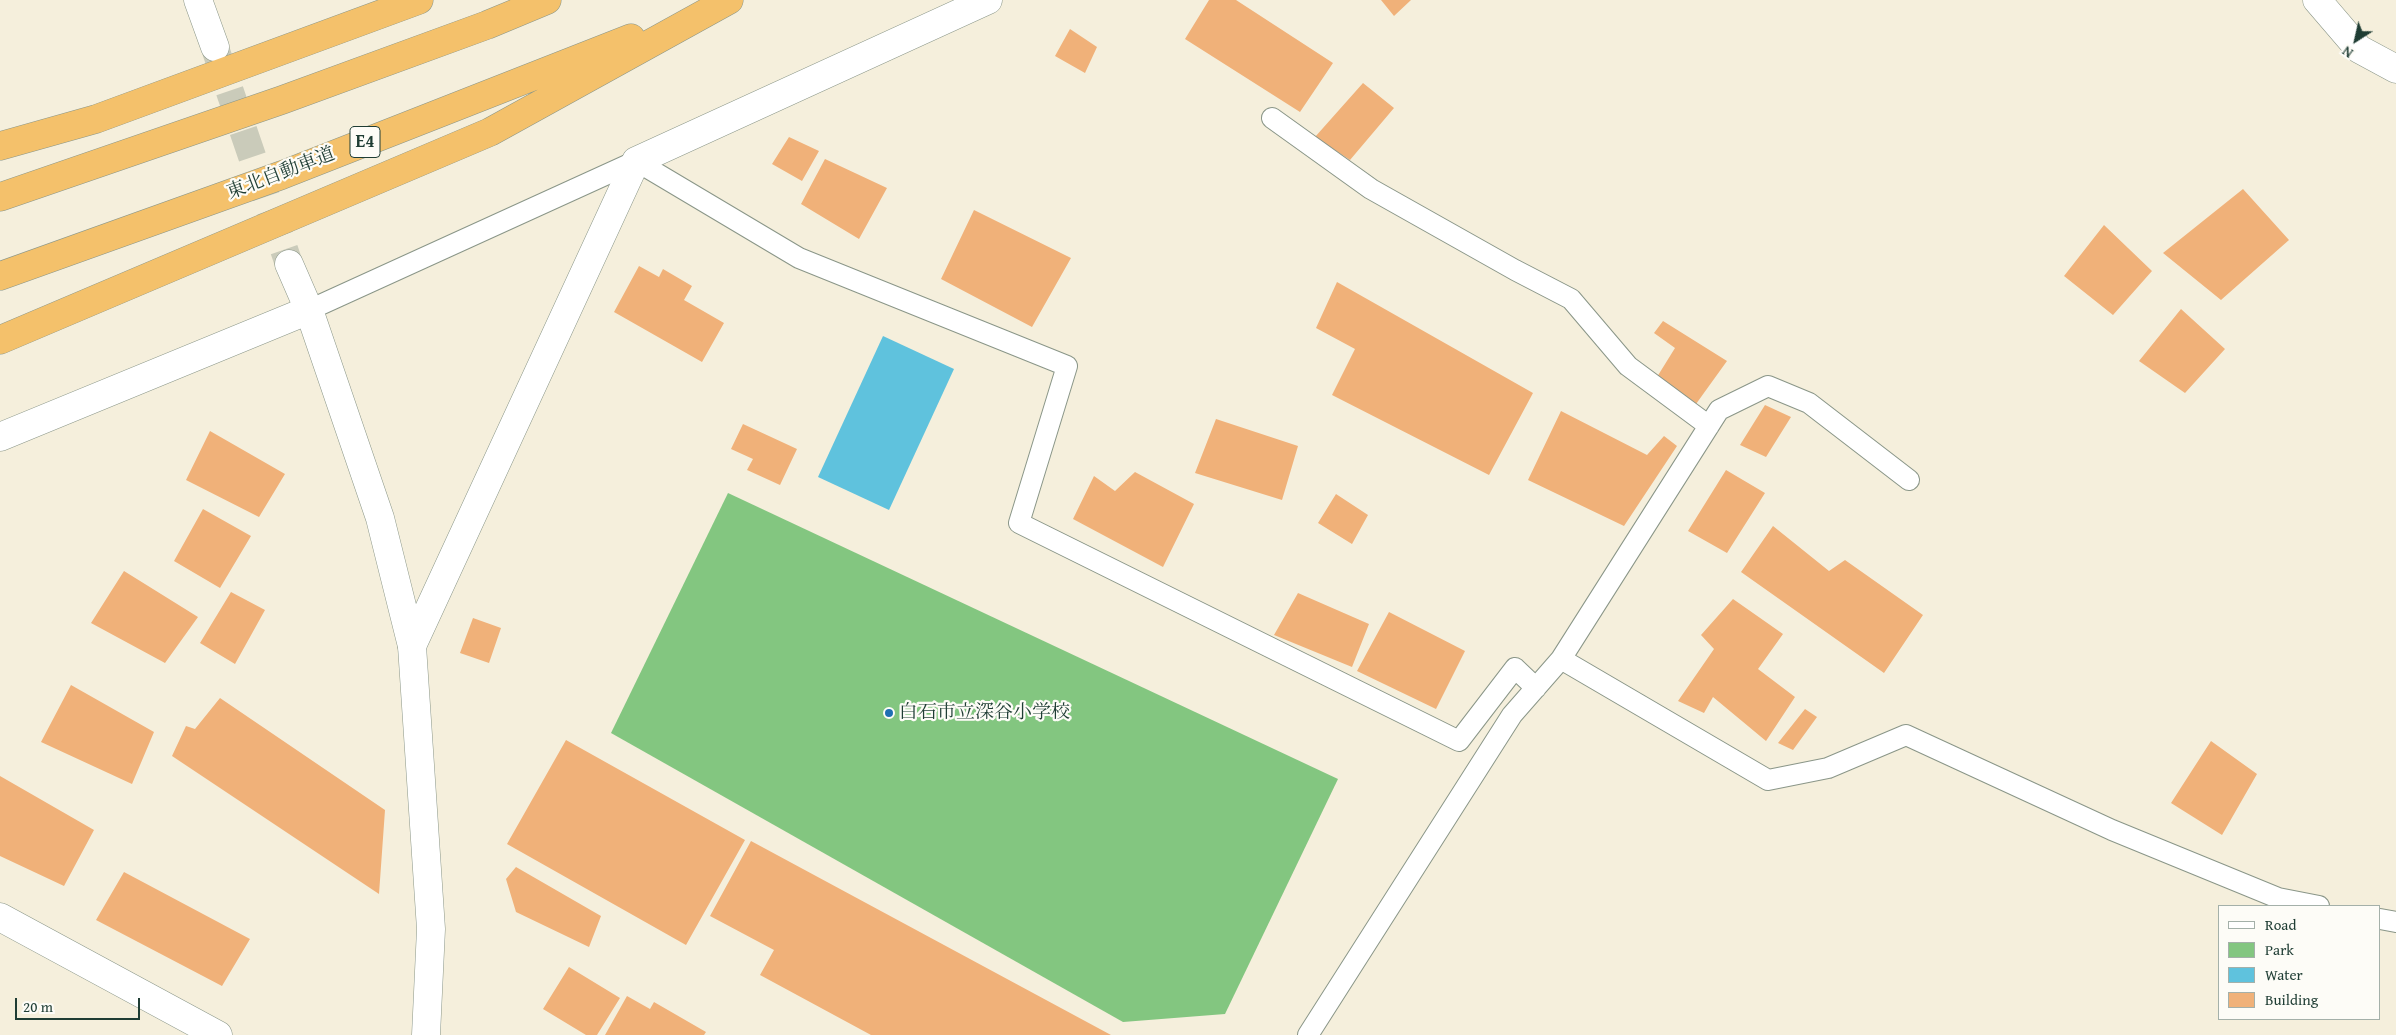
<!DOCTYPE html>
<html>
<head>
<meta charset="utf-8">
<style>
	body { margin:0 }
	#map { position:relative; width:2396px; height:1035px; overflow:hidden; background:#f5efdc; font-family:"Gentium Book Plus",serif }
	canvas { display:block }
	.legend { position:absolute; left:2218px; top:905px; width:162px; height:115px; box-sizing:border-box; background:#fdfcf7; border:1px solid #a4b0a9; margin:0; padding:6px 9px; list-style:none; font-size:15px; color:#1f3d34 }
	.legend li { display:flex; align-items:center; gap:10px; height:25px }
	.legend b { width:25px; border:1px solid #a4b0a9 }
	.north { position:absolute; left:2331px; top:15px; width:50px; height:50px; -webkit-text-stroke:4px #fdfcf7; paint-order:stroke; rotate:215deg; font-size:14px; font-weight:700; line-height:20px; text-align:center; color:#1f3d34 }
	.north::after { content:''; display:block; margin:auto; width:18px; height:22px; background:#1f3d34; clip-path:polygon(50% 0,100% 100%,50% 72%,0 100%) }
	.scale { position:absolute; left:15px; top:998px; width:125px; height:22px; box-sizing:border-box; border:2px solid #1f3d34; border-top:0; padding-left:6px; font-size:15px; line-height:18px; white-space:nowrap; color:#1f3d34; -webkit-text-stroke:4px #fdfcf7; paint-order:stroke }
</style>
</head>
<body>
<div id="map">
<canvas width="2396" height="1035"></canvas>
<ul class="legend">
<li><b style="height:6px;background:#fff"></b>Road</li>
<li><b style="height:14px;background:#83c680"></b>Park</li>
<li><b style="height:14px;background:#5fc2dd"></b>Water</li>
<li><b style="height:14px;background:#f0b179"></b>Building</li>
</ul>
<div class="north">N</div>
<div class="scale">20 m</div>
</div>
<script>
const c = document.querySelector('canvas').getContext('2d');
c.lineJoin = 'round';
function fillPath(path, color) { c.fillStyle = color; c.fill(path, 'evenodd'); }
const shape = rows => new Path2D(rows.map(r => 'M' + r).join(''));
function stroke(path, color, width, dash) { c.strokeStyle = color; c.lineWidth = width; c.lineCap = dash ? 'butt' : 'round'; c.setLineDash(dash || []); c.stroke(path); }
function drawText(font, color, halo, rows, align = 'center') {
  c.font = font + ' "Gentium Book Plus","Noto Serif JP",serif'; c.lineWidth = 4.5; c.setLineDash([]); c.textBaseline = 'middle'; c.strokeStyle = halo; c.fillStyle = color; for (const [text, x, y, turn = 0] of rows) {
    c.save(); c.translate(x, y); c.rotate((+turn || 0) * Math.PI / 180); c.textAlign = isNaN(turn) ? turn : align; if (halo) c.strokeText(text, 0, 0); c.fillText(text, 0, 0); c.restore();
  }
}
fillPath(shape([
	[728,493,1338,779,1225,1014,1123,1022,611,733]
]), '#83c680');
fillPath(shape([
	[883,336,954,369,889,510,818,477]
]), '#5fc2dd');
fillPath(shape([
	[1209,0,1236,0,1333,63,1300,112,1185,39],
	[1381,0,1411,0,1394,16],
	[1070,29,1097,47,1085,73,1055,56],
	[1363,83,1394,108,1350,160,1315,137],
	[789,137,819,151,802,181,772,164],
	[825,159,887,188,859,239,801,204],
	[2243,189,2289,240,2221,300,2163,253],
	[974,210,1071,258,1032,327,941,279],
	[2104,225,2152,271,2113,315,2064,276],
	[639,266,659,277,663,269,692,286,684,300,724,323,702,362,614,312],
	[1337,282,1533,393,1489,475,1332,395,1355,349,1316,328],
	[2181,309,2225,349,2185,393,2139,361],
	[1663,321,1727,361,1696,404,1657,377,1675,348,1654,333],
	[1765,405,1791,417,1766,457,1740,445],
	[1561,411,1647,455,1664,436,1677,446,1624,526,1528,480],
	[1216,419,1298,446,1282,500,1195,473],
	[743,424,797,449,780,485,747,470,753,459,731,449],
	[210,431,285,474,259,517,186,480],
	[1726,470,1765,493,1727,553,1688,531],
	[1135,472,1194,504,1163,567,1073,519,1094,476,1115,491],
	[1336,494,1368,515,1352,544,1318,523],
	[203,509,251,536,220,588,174,561],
	[1773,526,1829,571,1845,560,1923,615,1884,673,1741,572],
	[124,571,198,617,165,663,91,623],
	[231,592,265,610,235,664,200,643],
	[1298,593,1369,624,1352,667,1274,635],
	[1733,599,1783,634,1758,669,1795,697,1766,741,1713,697,1704,713,1678,701,1714,649,1701,635],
	[1389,612,1465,651,1436,709,1357,671],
	[473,618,501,628,489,663,460,653],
	[71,685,154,732,132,784,41,742],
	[220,698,385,810,379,894,172,756,186,726,195,729],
	[1805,709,1817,717,1793,750,1778,743],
	[566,740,745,840,686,945,507,844],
	[2211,741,2257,774,2222,835,2171,803],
	[0,776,94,830,64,886,0,856],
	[751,841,1111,1035,871,1035,760,975,774,950,710,916],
	[516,867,601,916,589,947,516,912,506,879],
	[124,872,250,939,222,986,96,920],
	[569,967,620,998,597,1035,586,1035,543,1009],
	[627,996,650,1009,654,1002,706,1032,704,1035,605,1035]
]), '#f0b179');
stroke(shape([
	[216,51,289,264]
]), '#cacbba', 28, [28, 14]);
const service = shape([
	[1272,118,1371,189,1515,270,1571,299,1628,366,1709,426],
	[309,310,636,161,799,258,1067,366,1019,523,1459,741,1515,668,1536,688],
	[1561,659,1768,780,1828,768,1906,735,2112,830,2278,898,2319,906],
	[2380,919,2396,922],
	[1308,1035,1512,715,1561,659,1719,410,1768,386,1809,403,1909,480]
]);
const minor = shape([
	[2317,0,2359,49,2396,69],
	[0,437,309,310],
	[412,646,636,161,988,0],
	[0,917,218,1035]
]);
const tertiary = shape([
	[198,0,215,47],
	[289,264,309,310,380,518,412,646,431,929,426,1035]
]);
const motorway = shape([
	[0,146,96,119,419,0],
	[0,197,282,100,487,25,547,0],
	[0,276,282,175,631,38],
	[0,340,490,132,729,0]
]);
stroke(service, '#8a9688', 22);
stroke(minor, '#8a9688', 29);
stroke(tertiary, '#8a9688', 29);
stroke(motorway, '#8a9688', 29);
stroke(service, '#fff', 20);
stroke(minor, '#fff', 28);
stroke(tertiary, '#fff', 28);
stroke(motorway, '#f4c16b', 28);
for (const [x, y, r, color] of [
	[889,713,5,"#1f6fb2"]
]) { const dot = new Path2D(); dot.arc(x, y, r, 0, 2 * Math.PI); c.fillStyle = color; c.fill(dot); stroke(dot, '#fdfcf7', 2); }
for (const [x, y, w] of [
	[365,142,30]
]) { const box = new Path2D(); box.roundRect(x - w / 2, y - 15.5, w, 31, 4); c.fillStyle = '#fdfcf7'; c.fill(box); stroke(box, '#1f3d34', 1); }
drawText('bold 18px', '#1f3d34', null, [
	["E4",365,142]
]);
drawText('19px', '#1f3d34', '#fdfcf7', [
	["東北自動車道",281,174,-21]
]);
drawText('19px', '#1f3d34', '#fdfcf7', [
	["白石市立深谷小学校",899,713]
], 'left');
</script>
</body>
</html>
